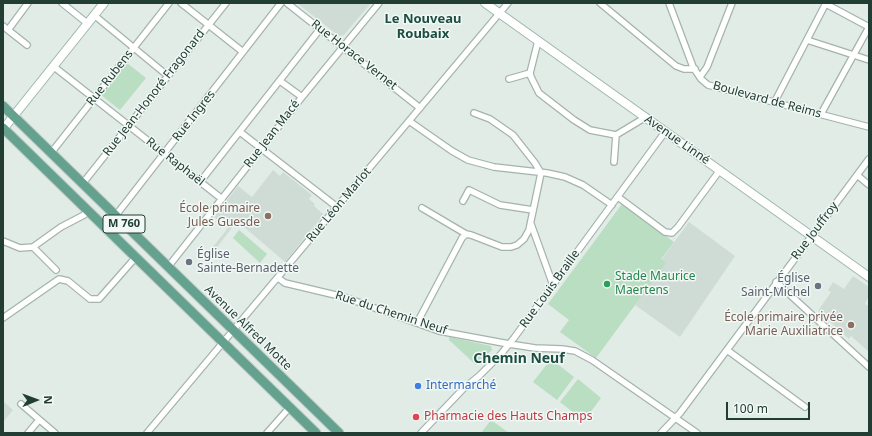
<!DOCTYPE html>
<html>
<head>
<meta charset="utf-8">
<style>
	body { margin:0 }
	#map { position:relative; width:872px; height:436px; overflow:hidden; background:#e1ece6; font-family:"Noto Sans",sans-serif }
	canvas { display:block }
	.frame { position:absolute; inset:0; border:4px solid #213d34; pointer-events:none }
	.north { position:absolute; left:16px; top:380px; width:40px; height:40px; -webkit-text-stroke:3px #f1f8f5; paint-order:stroke; rotate:89deg; font-size:11px; font-weight:700; line-height:16px; text-align:center; color:#213d34 }
	.north::after { content:''; display:block; margin:auto; width:14px; height:18px; background:#213d34; clip-path:polygon(50% 0,100% 100%,50% 72%,0 100%) }
	.scale { position:absolute; left:726px; top:402px; width:84px; height:18px; box-sizing:border-box; border:2px solid #213d34; border-top:0; padding-left:5px; font-size:12px; line-height:14px; white-space:nowrap; color:#213d34; -webkit-text-stroke:3px #f1f8f5; paint-order:stroke }
</style>
</head>
<body>
<div id="map">
<canvas width="872" height="436"></canvas>
<div class="frame"></div>
<div class="north">N</div>
<div class="scale">100 m</div>
</div>
<script>
const c = document.querySelector('canvas').getContext('2d');
c.lineJoin = 'round';
function fillPath(path, color) { c.fillStyle = color; c.fill(path, 'evenodd'); }
const shape = rows => new Path2D(rows.map(r => 'M' + r).join(''));
function stroke(path, color, width, dash) { c.strokeStyle = color; c.lineWidth = width; c.lineCap = dash ? 'butt' : 'round'; c.setLineDash(dash || []); c.stroke(path); }
function drawText(font, color, halo, rows, align = 'center') {
  c.font = font + ' "Noto Sans",sans-serif'; c.lineWidth = 3; c.setLineDash([]); c.textBaseline = 'middle'; c.strokeStyle = halo; c.fillStyle = color; for (const [text, x, y, turn = 0] of rows) {
    c.save(); c.translate(x, y); c.rotate((+turn || 0) * Math.PI / 180); c.textAlign = isNaN(turn) ? turn : align; if (halo) c.strokeText(text, 0, 0); c.fillText(text, 0, 0); c.restore();
  }
}
fillPath(shape([
	[297,3,371,3,344,35,339,36],
	[273,170,280,176,283,172,312,195,309,199,315,204,314,206,323,214,320,219,285,262,237,221,215,250,212,248,228,228,214,217,238,186,252,197],
	[689,222,735,256,680,337,635,305,665,263,661,260],
	[853,276,869,287,869,296,865,304,869,306,869,352,851,336,849,339,818,311,831,292,828,290,833,282,844,289],
	[3,401,13,410,3,422]
]), '#cfdcd5');
fillPath(shape([
	[127,63,146,78,120,110,101,95],
	[622,204,674,242,661,259,666,263,596,358,560,332,569,320,548,304],
	[239,230,267,254,260,263,233,238],
	[449,337,491,346,492,350,476,365,449,340],
	[551,359,574,377,557,400,533,382],
	[578,379,601,398,584,421,560,402],
	[491,420,509,433,481,433]
]), '#b9dec1');
const street = shape([
	[62,3,87,23],
	[181,3,243,52],
	[287,3,420,108],
	[600,3,676,66,684,69,695,69],
	[669,3,693,67,701,79,708,85,869,127],
	[94,15,168,76],
	[3,26,27,45],
	[8,30,28,3],
	[807,40,869,60],
	[538,41,530,73,531,77,539,93,574,120,590,130,616,135,646,117],
	[53,66,222,199],
	[700,77,707,67,732,3],
	[509,79,530,73],
	[280,81,302,97],
	[774,103,826,3],
	[821,114,869,27,826,4],
	[409,121,452,151,468,160,494,167,547,173,565,177,583,185,612,205],
	[240,132,337,207],
	[51,153,169,3],
	[614,162,616,135],
	[857,175,869,185],
	[200,182,320,29],
	[83,183,226,3],
	[618,197,665,232,672,233,678,227,720,170],
	[463,201,469,190,500,205,533,210],
	[422,208,466,234,471,235,502,247,511,247,517,245,524,239,529,230,541,173,535,163,513,135,490,119,474,113],
	[531,224,553,285],
	[106,228,281,3],
	[3,241,20,248,33,247,61,227,84,215,88,210],
	[33,247,56,270],
	[168,267,302,97,379,3],
	[278,278,285,283,344,297,439,331,509,344,535,348,562,349,575,351,592,360,697,433],
	[776,282,869,367],
	[3,318,59,279,68,281,90,299,99,299,136,257],
	[417,323,462,238,466,234],
	[727,350,805,407],
	[21,404,55,433],
	[28,433,39,420],
	[147,433,508,3],
	[267,433,290,407],
	[421,433,463,389,479,376,501,354,514,338,665,132],
	[661,433,680,413,869,159]
]);
const secondary = shape([
	[485,3,869,277],
	[4,128,104,3]
]);
const primary = shape([
	[3,106,339,433],
	[3,128,316,433]
]);
stroke(street, '#a4b4ad', 8);
stroke(secondary, '#9fb8ae', 10);
stroke(primary, '#c1c9c6', 11);
stroke(street, '#fff', 5.5);
stroke(secondary, '#fff', 8);
stroke(primary, '#64a28f', 9);
for (const [x, y, r, color] of [
	[268,216,4,"#8d6e63"],
	[189,262,4,"#6b7280"],
	[607,284,4,"#2e9e5b"],
	[818,286,4,"#6b7280"],
	[851,325,4,"#8d6e63"],
	[418,386,4,"#3f7fe0"],
	[416,417,4,"#e0444e"]
]) { const dot = new Path2D(); dot.arc(x, y, r, 0, 2 * Math.PI); c.fillStyle = color; c.fill(dot); stroke(dot, '#f1f8f5', 1.5); }
for (const [x, y, w] of [
	[124,224,42]
]) { const box = new Path2D(); box.roundRect(x - w / 2, y - 9, w, 18, 3); c.fillStyle = '#f1f8f5'; c.fill(box); stroke(box, '#213d34', 1); }
drawText('bold 11px', '#213d34', null, [
	["M 760",124,224]
]);
drawText('12px', '#213d34', '#f1f8f5', [
	["Rue Horace Vernet",354,55,38],
	["Rue Rubens",110,78,-52],
	["Rue Jean-Honoré Fragonard",154,93,-52],
	["Boulevard de Reims",767,100,15],
	["Rue Ingres",194,116,-52],
	["Rue Jean Macé",272,134,-52],
	["Avenue Linné",677,140,35],
	["Rue Raphaël",175,162,38],
	["Rue Léon Marlot",339,205,-50],
	["Rue Jouffroy",815,231,-53],
	["Rue Louis Braille",550,289,-54],
	["Rue du Chemin Neuf",391,313,18],
	["Avenue Alfred Motte",248,328,44]
]);
drawText('12px', '#785e54', '#f1f8f5', [
	["École primaire",260,209],
	["Jules Guesde",260,223],
	["École primaire privée",843,318],
	["Marie Auxiliatrice",843,332]
], 'right');
drawText('12px', '#5b616d', '#f1f8f5', [
	["Église",197,255],
	["Sainte-Bernadette",197,269],
	["Église",810,279,"right"],
	["Saint-Michel",810,293,"right"]
], 'left');
drawText('12px', '#27864d', '#f1f8f5', [
	["Stade Maurice",615,277],
	["Maertens",615,291]
], 'left');
drawText('12px', '#366cbe', '#f1f8f5', [
	["Intermarché",426,386]
], 'left');
drawText('12px', '#be3a42', '#f1f8f5', [
	["Pharmacie des Hauts Champs",424,417]
], 'left');
drawText('bold 13px', '#1c4f41', '#f1f8f5', [
	["Le Nouveau",423,19],
	["Roubaix",423,34]
]);
drawText('bold 14px', '#1c4f41', '#f1f8f5', [
	["Chemin Neuf",519,359]
]);
</script>
</body>
</html>
